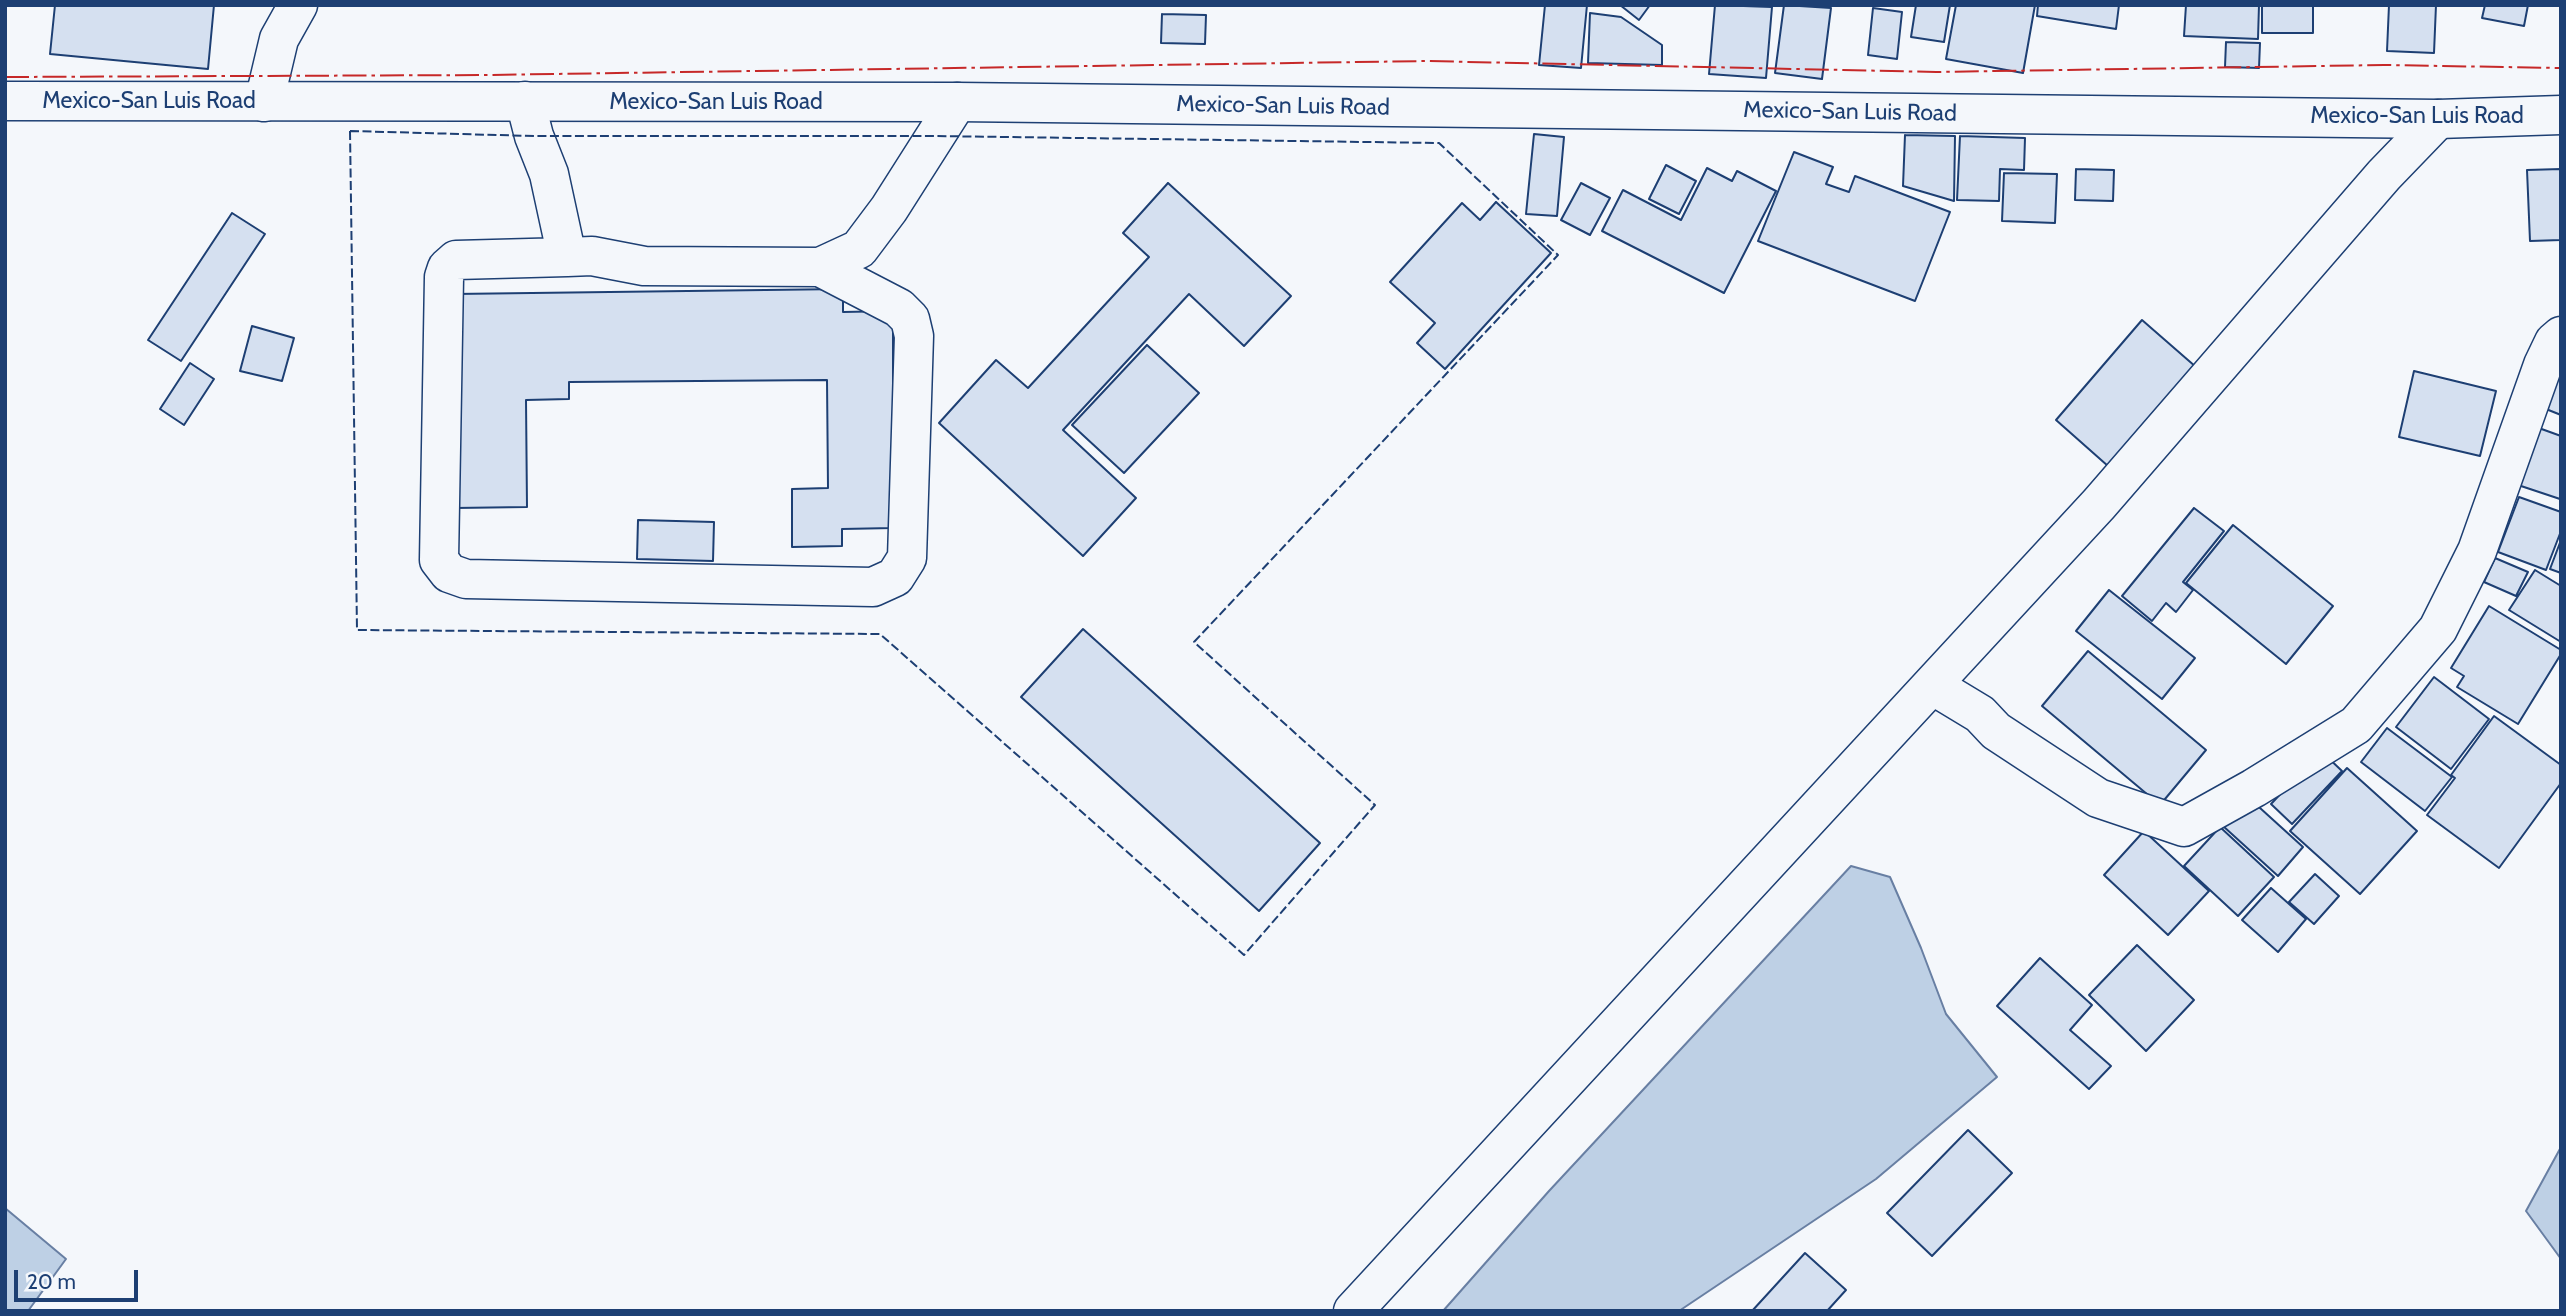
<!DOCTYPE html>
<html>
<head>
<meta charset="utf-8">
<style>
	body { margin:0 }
	#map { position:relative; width:2566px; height:1316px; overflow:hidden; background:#f4f7fb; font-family:Cabin,sans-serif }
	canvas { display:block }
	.frame { position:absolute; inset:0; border:7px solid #1d3f73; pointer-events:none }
	.scale { position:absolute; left:14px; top:1270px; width:124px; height:32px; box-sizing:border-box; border:4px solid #1d3f73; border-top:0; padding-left:9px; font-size:21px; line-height:24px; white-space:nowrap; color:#1d3f73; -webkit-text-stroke:5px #f4f7fb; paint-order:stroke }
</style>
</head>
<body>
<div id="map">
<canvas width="2566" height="1316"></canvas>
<div class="frame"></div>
<div class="scale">20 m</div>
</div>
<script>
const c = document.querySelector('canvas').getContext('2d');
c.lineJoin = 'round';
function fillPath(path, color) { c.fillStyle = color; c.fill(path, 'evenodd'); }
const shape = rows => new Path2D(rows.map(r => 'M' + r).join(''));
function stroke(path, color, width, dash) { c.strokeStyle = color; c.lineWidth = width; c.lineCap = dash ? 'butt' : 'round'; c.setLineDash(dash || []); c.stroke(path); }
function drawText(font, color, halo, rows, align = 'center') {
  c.font = font + ' Cabin,sans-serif'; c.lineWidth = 5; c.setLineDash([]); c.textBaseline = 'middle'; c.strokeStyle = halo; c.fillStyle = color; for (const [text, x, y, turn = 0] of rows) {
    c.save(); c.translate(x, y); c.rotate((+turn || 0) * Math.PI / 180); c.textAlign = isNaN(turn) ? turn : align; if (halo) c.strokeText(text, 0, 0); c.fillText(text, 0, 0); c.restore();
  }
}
const water = shape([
	[1851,866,1890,877,1921,948,1946,1014,1997,1077,1876,1179,1679,1311,1443,1311,1549,1191,1851,866],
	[2561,1147,2561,1259,2526,1211,2561,1147],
	[5,1208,66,1259,28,1311,5,1311,5,1208]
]);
fillPath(water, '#bed0e5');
stroke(water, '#687fa3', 2);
const building = shape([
	[55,5,214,5,208,69,50,54,55,5],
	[1545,5,1587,5,1581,68,1539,65,1545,5],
	[1620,5,1650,5,1639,20,1620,5],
	[1715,5,1772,7,1766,78,1709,74,1715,5],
	[1784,5,1831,8,1822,79,1775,73,1784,5],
	[1916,5,1950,5,1944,42,1911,37,1916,5],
	[1956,5,2035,5,2023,73,1946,59,1956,5],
	[2038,5,2119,5,2116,29,2037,16,2038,5],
	[2186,5,2259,5,2258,39,2184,36,2186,5],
	[2262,5,2313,5,2313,33,2262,33,2262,5],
	[2389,5,2436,5,2434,53,2387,51,2389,5],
	[2485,5,2528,5,2524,26,2482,18,2485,5],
	[1873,8,1902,12,1897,59,1868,55,1873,8],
	[1590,13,1621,17,1662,45,1662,65,1588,63,1590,13],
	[1162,14,1206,15,1205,44,1161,43,1162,14],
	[2226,42,2260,43,2259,68,2225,67,2226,42],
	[1534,134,1564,137,1557,216,1526,214,1534,134],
	[1905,135,1955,136,1954,201,1903,186,1905,135],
	[1960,136,2025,138,2024,170,2000,169,1999,201,1957,200,1960,136],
	[1794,152,1833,167,1826,184,1849,192,1855,176,1950,212,1915,301,1758,241,1794,152],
	[1666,165,1696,181,1679,214,1649,199,1666,165],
	[1707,168,1732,181,1737,171,1776,191,1724,293,1602,231,1623,190,1681,220,1707,168],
	[2076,169,2114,170,2113,201,2075,200,2076,169],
	[2561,169,2561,240,2530,241,2527,170,2561,169],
	[2004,173,2057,174,2055,223,2002,221,2004,173],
	[1168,183,1291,296,1244,346,1189,294,1063,430,1136,498,1083,556,939,423,996,360,1028,388,1149,257,1123,233,1168,183],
	[1581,183,1610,198,1590,235,1561,220,1581,183],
	[1496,202,1551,253,1445,369,1417,343,1435,323,1390,282,1462,203,1480,220,1496,202],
	[232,213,265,234,181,361,148,340,232,213],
	[843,289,843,312,893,311,893,528,842,529,842,546,792,547,792,489,828,488,827,380,569,382,569,399,526,400,527,507,455,508,454,294,843,289],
	[2142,320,2204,374,2117,474,2056,420,2142,320],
	[252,326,294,338,282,381,240,371,252,326],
	[1147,345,1199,393,1124,473,1072,425,1147,345],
	[2561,358,2561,415,2536,405,2561,358],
	[190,363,214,379,184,425,160,409,190,363],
	[2414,371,2496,391,2480,456,2399,437,2414,371],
	[2536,427,2561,436,2560,499,2518,485,2536,427],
	[2519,497,2561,512,2561,531,2546,570,2498,552,2519,497],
	[2194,508,2224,531,2183,582,2193,590,2176,612,2166,603,2152,621,2122,596,2194,508],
	[638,520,714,522,713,561,637,559,638,520],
	[2233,525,2333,606,2286,664,2186,583,2233,525],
	[2561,540,2561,573,2550,569,2561,540],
	[2495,558,2528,572,2516,596,2484,582,2495,558],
	[2535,570,2561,586,2561,642,2509,610,2535,570],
	[2109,590,2195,658,2162,699,2076,631,2109,590],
	[2489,606,2561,650,2561,654,2518,724,2457,687,2464,676,2451,668,2489,606],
	[1083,629,1320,843,1259,911,1021,697,1083,629],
	[2088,651,2206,750,2160,805,2042,706,2088,651],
	[2434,677,2489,719,2451,769,2396,727,2434,677],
	[2494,716,2561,765,2561,783,2499,868,2427,815,2455,778,2451,775,2494,716],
	[2387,728,2452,777,2425,811,2361,762,2387,728],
	[2321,751,2342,771,2292,824,2271,804,2321,751],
	[2347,768,2417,831,2360,894,2290,831,2347,768],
	[2249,798,2303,847,2278,876,2223,826,2249,798],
	[2220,827,2274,877,2238,916,2184,866,2220,827],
	[2144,831,2209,891,2168,935,2104,875,2144,831],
	[2315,874,2339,896,2314,924,2289,902,2315,874],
	[2271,888,2306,919,2278,952,2242,920,2271,888],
	[2137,945,2194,1000,2146,1051,2089,995,2137,945],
	[2040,958,2092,1005,2070,1030,2111,1066,2089,1089,1997,1006,2040,958],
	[1968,1130,2012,1173,1932,1256,1887,1213,1968,1130],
	[1805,1253,1846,1290,1827,1311,1752,1311,1805,1253]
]);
fillPath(building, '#d5e0f0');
stroke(building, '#1d3f73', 2);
const minor = shape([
	[525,101,534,136,549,174,567,257,592,256,644,266,820,267,859,249,889,209,957,102],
	[264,102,279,39,298,5],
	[567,257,456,260,447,268,444,277,439,560,449,573,466,579,873,587,895,577,907,558,914,336,910,319,899,308,820,267],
	[1932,685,1980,714,1996,731,2098,798,2184,827,2254,788,2356,725,2438,629,2477,551,2543,365,2554,342,2561,336],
	[1353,1311,2099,504,2384,175,2438,119]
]);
const major = shape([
	[5,101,957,102,2438,119,2561,115]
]);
stroke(minor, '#1d3f73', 41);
stroke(major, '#1d3f73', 41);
stroke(minor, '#f4f7fb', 38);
stroke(major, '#f4f7fb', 38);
stroke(shape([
	[350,131,534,136,935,136,1439,143,1558,255,1194,642,1375,805,1244,955,880,634,357,630,350,131]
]), '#1d3f73', 2, [9, 3.5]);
stroke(shape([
	[5,77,486,75,1426,61,1936,72,2384,65,2561,68]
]), '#c62828', 2, [24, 5, 3.5, 5]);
drawText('23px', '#1d3f73', '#f4f7fb', [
	["Mexico-San Luis Road",149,101],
	["Mexico-San Luis Road",716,102],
	["Mexico-San Luis Road",1283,106,1],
	["Mexico-San Luis Road",1850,112,1],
	["Mexico-San Luis Road",2417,116]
]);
</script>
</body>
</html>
